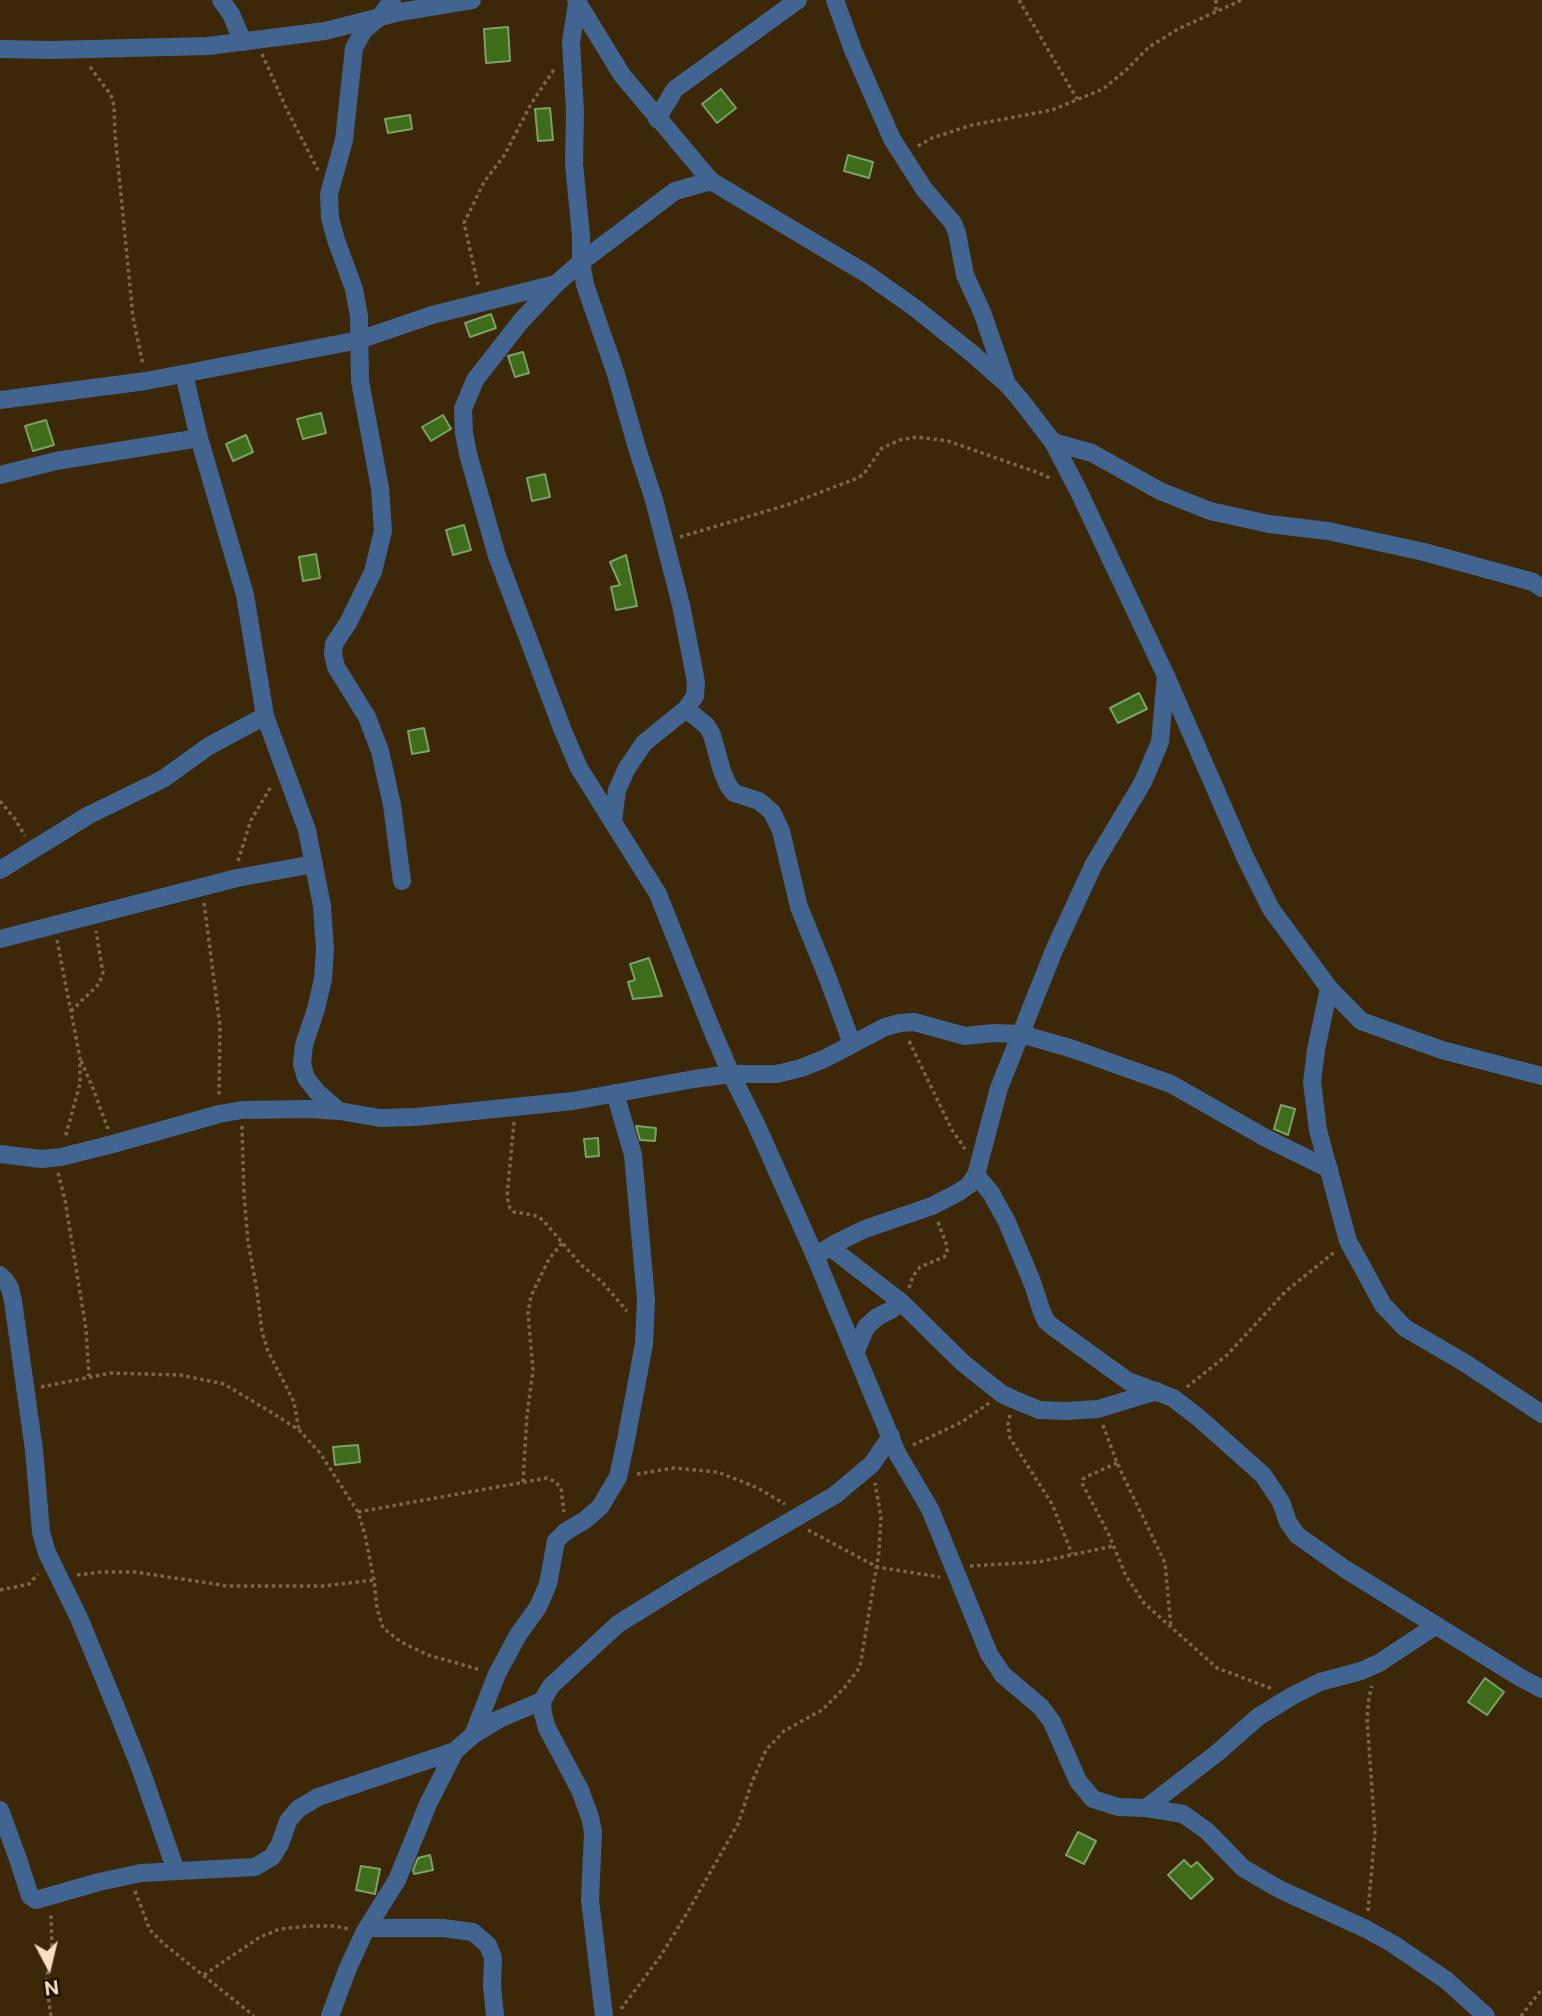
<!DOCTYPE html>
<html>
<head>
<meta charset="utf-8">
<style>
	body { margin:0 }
	#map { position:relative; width:1542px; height:2016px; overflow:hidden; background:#3c2808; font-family:"Public Sans",sans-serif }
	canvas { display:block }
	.north { position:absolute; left:14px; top:1932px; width:70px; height:70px; -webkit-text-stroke:5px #211100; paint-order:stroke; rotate:173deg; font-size:19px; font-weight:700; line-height:28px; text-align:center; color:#f6e0c2 }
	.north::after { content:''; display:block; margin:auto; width:24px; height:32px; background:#f6e0c2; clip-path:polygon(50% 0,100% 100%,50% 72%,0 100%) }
</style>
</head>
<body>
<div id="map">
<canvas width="1542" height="2016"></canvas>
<div class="north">N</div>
</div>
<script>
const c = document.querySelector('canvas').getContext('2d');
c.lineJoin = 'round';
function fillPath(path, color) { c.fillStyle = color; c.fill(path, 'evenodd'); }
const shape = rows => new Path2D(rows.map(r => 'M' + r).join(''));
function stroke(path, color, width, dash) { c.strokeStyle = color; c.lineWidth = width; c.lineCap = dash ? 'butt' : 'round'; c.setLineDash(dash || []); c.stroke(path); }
const building = shape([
	[508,27,510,61,486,63,484,29,508,27],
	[721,89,736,108,717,123,702,104,721,89],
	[550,108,553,140,538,141,535,109,550,108],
	[410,115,412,129,388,133,385,119,410,115],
	[848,155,873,162,869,178,844,171,848,155],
	[491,314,496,328,470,337,465,323,491,314],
	[523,352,529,373,515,377,508,356,523,352],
	[321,413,326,433,303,439,297,419,321,413],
	[443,415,451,429,431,441,422,427,443,415],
	[46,420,54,445,33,451,25,426,46,420],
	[246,435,253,452,233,461,226,444,246,435],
	[545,474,550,497,532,501,527,478,545,474],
	[464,525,471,550,453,555,446,530,464,525],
	[316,554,320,578,303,581,299,557,316,554],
	[626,555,637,606,616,610,611,587,620,585,610,562,626,555],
	[1139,693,1147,709,1118,723,1110,708,1139,693],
	[424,728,429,751,412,754,408,731,424,728],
	[649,958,662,996,633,999,628,982,635,980,630,964,649,958],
	[1281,1105,1295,1109,1288,1135,1274,1129,1281,1105],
	[636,1126,656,1128,655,1141,640,1140,636,1126],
	[598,1138,599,1156,586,1157,584,1139,598,1138],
	[358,1445,360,1462,335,1465,333,1447,358,1445],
	[1485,1678,1504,1692,1487,1715,1468,1702,1485,1678],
	[1078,1832,1096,1841,1084,1864,1066,1855,1078,1832],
	[430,1855,433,1870,414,1874,413,1870,418,1858,430,1855],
	[1184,1860,1191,1867,1197,1862,1213,1879,1191,1899,1168,1875,1184,1860],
	[361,1866,380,1869,375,1894,356,1890,361,1866]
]);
fillPath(building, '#3e6c1b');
stroke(building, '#7ca167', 2);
stroke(shape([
	[1019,0,1077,99],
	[1216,0,1216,13],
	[262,54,287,110,318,170],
	[90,67,111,95,114,106,115,134,133,317,143,365],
	[918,146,932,138,972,125,1052,110,1103,89,1125,71,1149,47,1178,29,1242,0],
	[478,285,464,223,484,182,504,156,531,104,555,68],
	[680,537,787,505,855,479,863,475,882,448,900,440,917,437,948,441,1039,473,1052,479],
	[0,801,15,819,25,836],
	[238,861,251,820,272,785],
	[204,903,220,1026,219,1098],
	[57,940,80,1058,80,1084,65,1138],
	[71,1011,99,984,103,973,96,931],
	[909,1041,952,1130,965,1149],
	[81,1061,92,1086,108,1129],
	[514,1122,507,1197,510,1208,514,1212,534,1215,543,1220,581,1265,601,1281,627,1311],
	[242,1126,244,1195,248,1241,257,1291,262,1332,268,1351,294,1402,299,1430],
	[58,1173,65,1200,86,1329,89,1376],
	[909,1288,913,1276,920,1267,944,1257,947,1252,947,1246,938,1222],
	[41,1387,111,1373,180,1375,224,1384,274,1414,299,1430,320,1453,358,1512,365,1535,374,1580,377,1608,383,1628,401,1642,428,1655,481,1670],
	[1187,1387,1227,1355,1286,1291,1336,1251],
	[1010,1415,1008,1425,1010,1438,1052,1504,1072,1554],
	[1103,1425,1117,1463,1165,1563,1171,1627],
	[913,1445,962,1422,989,1403],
	[1117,1463,1088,1476,1083,1479,1082,1483,1109,1535,1126,1576,1144,1603,1217,1668,1273,1689],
	[637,1474,674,1468,717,1472,756,1487,785,1504],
	[523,1482,527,1415,533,1370,528,1313,531,1296,549,1259,562,1243],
	[358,1512,547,1478,556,1482,561,1489,564,1512],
	[808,1530,877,1567,940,1577],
	[970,1566,1038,1562,1113,1546],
	[77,1575,102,1572,135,1572,228,1586,323,1586,374,1580],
	[0,1590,29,1584,38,1574],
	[135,1891,150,1930,164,1944,254,2016],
	[1368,1911,1375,1832,1367,1718,1369,1697,1372,1686],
	[204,1975,260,1937,280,1929,309,1926,334,1926,349,1929],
	[621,2009,660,1957,687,1913,738,1824,752,1782,766,1750,784,1731,822,1710,845,1687,860,1667,879,1552,881,1517,875,1483],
	[51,2016,46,1982,52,1947,51,1913],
	[1521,2016,1542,1989]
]), '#7b6747', 3.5, [3.5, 3.5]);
stroke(shape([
	[221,0,231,14,243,42],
	[392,0,380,17,364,30,354,48,344,140,329,194,330,218,336,240,354,289,359,316,360,381,380,488,383,531,373,572,348,623,334,644,333,654,336,667,367,717,380,751,392,805,402,881],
	[835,0,853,50,892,139,924,189,953,223,957,233,965,275,982,312,1007,384],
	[577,4,571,42,575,112,574,164,581,236,581,262,585,285,615,371,637,448,654,500,681,605,696,682,695,696,686,709,644,743,627,768,617,790,613,822],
	[657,119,675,89,798,0],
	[711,181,675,191,581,262,556,284,521,321,475,380,463,409,464,433,468,454,497,556,563,731,579,768,658,894,712,1030,731,1074,756,1124,815,1256,897,1453,930,1509,989,1654,1003,1675,1041,1707,1052,1722,1078,1781,1093,1799,1118,1807,1146,1808,1183,1814,1207,1831,1243,1868,1279,1889,1366,1929,1393,1944,1446,1980,1486,2016],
	[184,374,199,438,245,595,265,716,307,830,322,906,325,950,323,979,316,1009,304,1045,302,1064,306,1078,317,1092,339,1111],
	[0,400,146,381,359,340,432,315,556,284],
	[1053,442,1092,453,1160,491,1210,511,1269,524,1328,531,1424,552,1533,582,1542,588],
	[0,475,56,461,199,438],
	[686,709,707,726,712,735,722,771,728,785,734,793,759,801,772,812,781,831,799,907,827,976,852,1044],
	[0,870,89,815,163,779,209,746,265,716],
	[0,939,237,878,314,864],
	[1329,988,1316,1050,1312,1082,1318,1130,1348,1241,1383,1305,1405,1328,1465,1363,1542,1414],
	[0,1154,41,1159,61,1157,113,1144,219,1114,242,1110,308,1109,339,1111,380,1118,416,1117,573,1101,694,1079,731,1074,777,1074,801,1068,824,1059,885,1027,900,1023,914,1022,965,1036,993,1033,1021,1034,1073,1049,1171,1084,1264,1137,1329,1169],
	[976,1175,991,1193,1007,1222,1032,1282,1042,1312,1046,1321,1053,1327,1128,1381,1173,1398,1199,1418,1263,1475,1281,1502,1288,1522,1297,1535,1345,1569,1521,1678,1542,1689],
	[830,1247,901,1302,963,1363,1002,1394,1013,1399,1039,1410,1066,1411,1098,1409,1157,1391],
	[815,1256,838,1242,865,1229,932,1206,959,1192,969,1185,976,1175,999,1088,1055,948,1094,864,1143,782,1160,742,1166,676],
	[0,1275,5,1280,10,1288,13,1301,34,1450,41,1532,47,1553,79,1618,117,1710,141,1770,176,1871],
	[856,1351,866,1327,877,1317,891,1310,901,1302],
	[473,1735,497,1674,518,1635,538,1607,548,1584,556,1541,565,1532,585,1520,600,1507,618,1477,626,1440,644,1344,646,1299,633,1155,615,1093],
	[1146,1808,1217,1753,1258,1717,1292,1696,1320,1682,1361,1671,1379,1663,1435,1626],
	[0,1810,17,1856,30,1896,36,1900,99,1882,141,1873,255,1867,272,1857,280,1844,288,1821,298,1809,318,1797,455,1751],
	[368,1928,443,1928,473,1932,488,1945,493,1958,492,1986,495,2016],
	[330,2016,348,1968,364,1933,397,1880,428,1804,455,1751,473,1735,499,1719,542,1701],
	[604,2016,590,1900,593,1832,590,1817,580,1790,547,1728,543,1714,542,1701,551,1686,618,1624,689,1580,835,1495,872,1464,891,1436]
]), '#416491', 18);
stroke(shape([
	[576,0,622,75,711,181,867,274,915,308,969,351,1007,384,1019,398,1053,442,1079,492,1166,676,1245,857,1271,909,1329,988,1361,1021,1442,1050,1542,1076],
	[0,49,51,50,208,46,325,31,400,12,472,0]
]), '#416491', 18);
</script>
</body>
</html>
